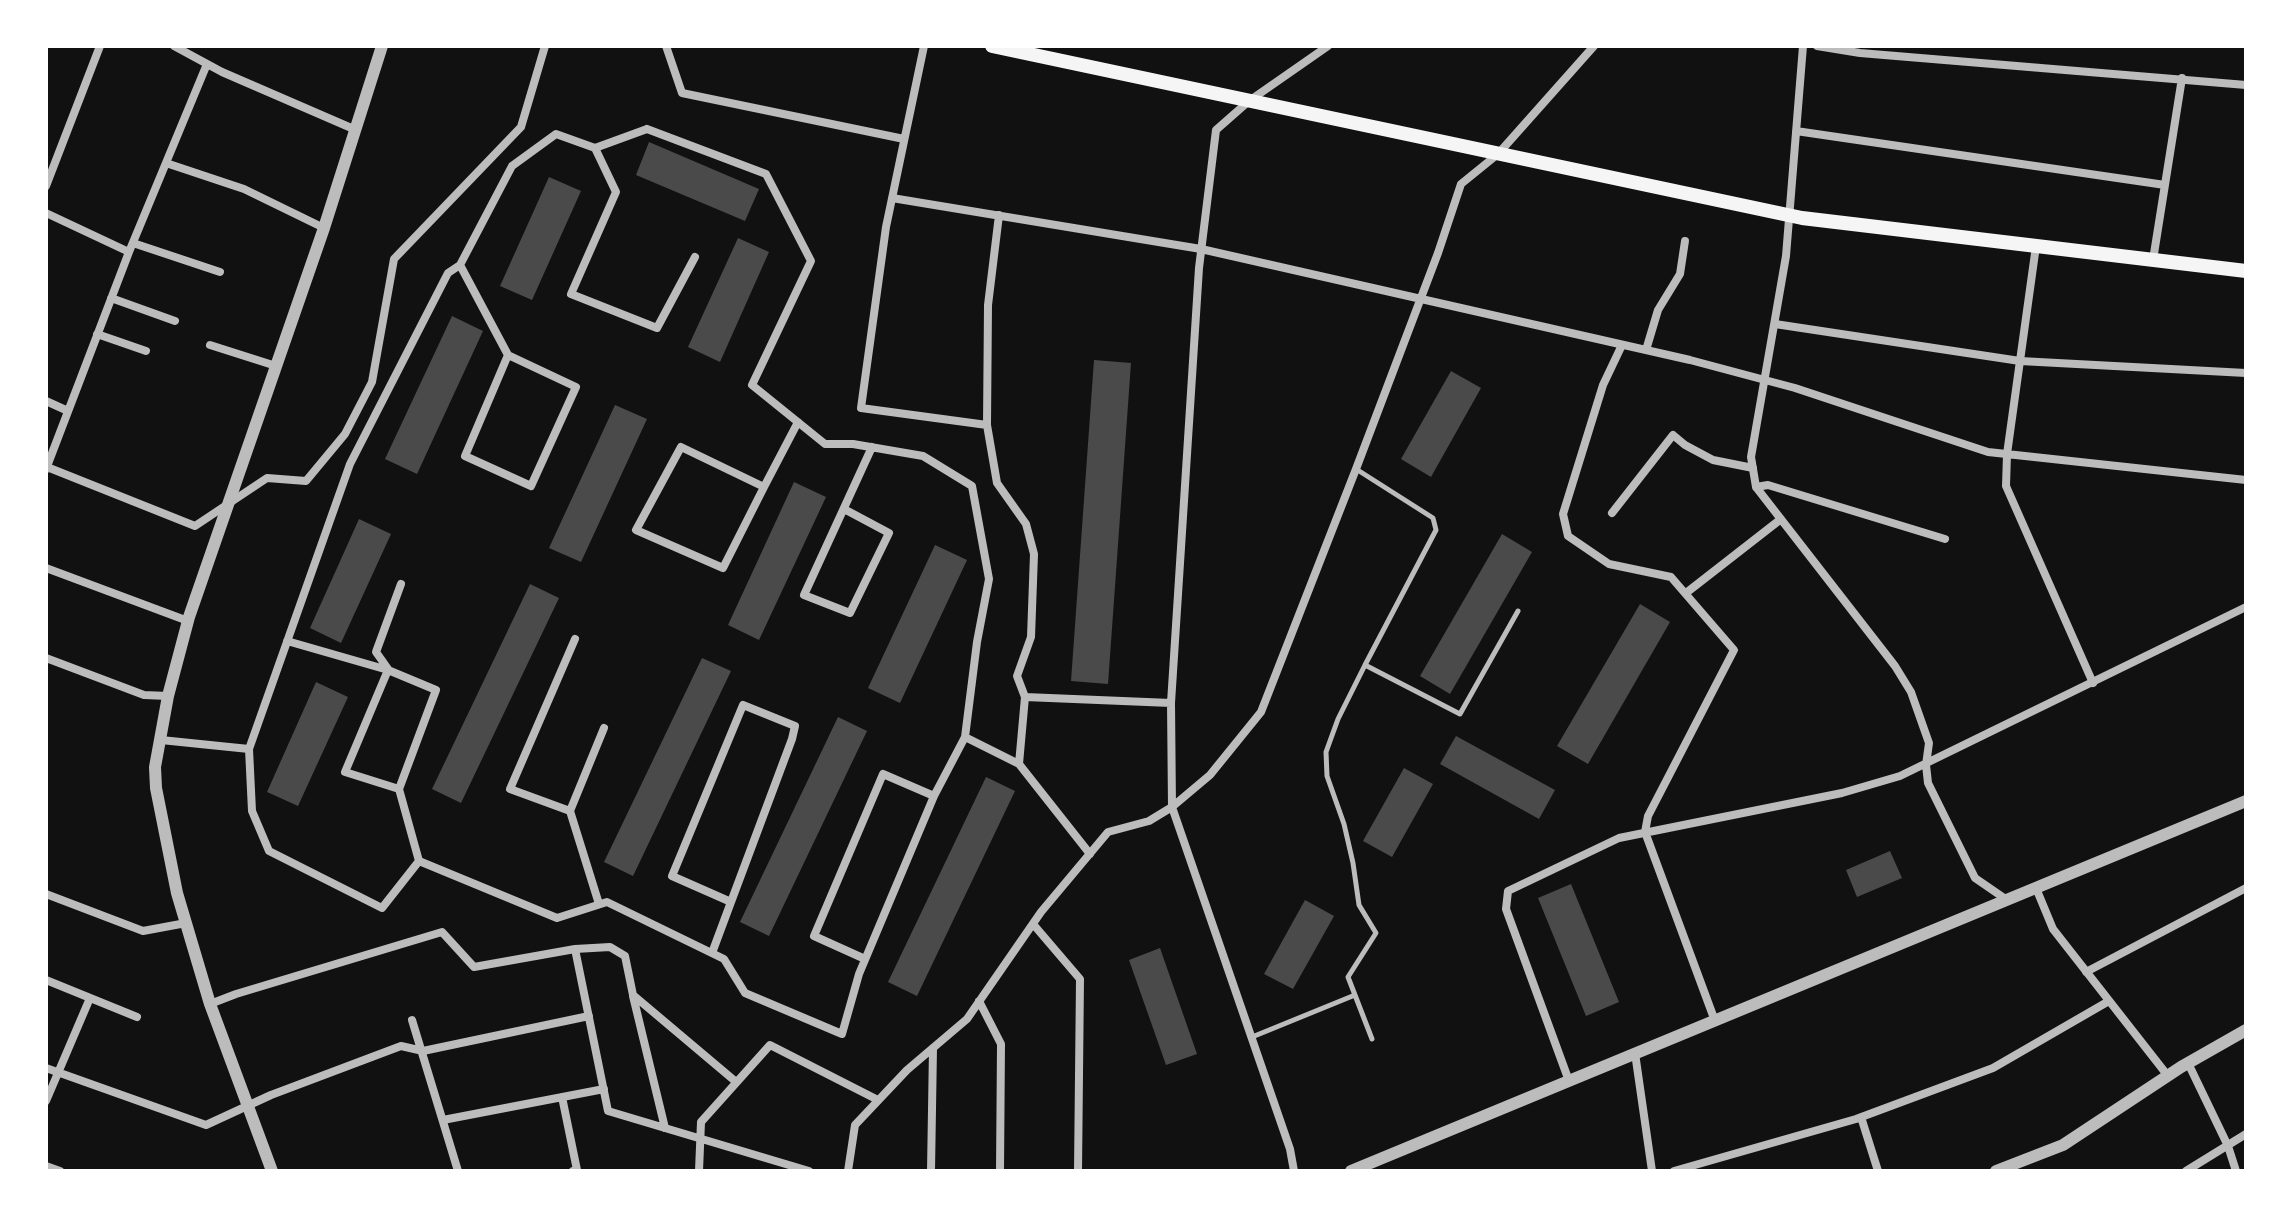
<!DOCTYPE html>
<html>
<head>
<meta charset="utf-8">
<style>
	body { margin:0 }
	#map { position:relative; width:2292px; height:1217px; overflow:hidden; background:#111; font-family:"PT Sans",sans-serif }
	canvas { display:block }
	.frame { position:absolute; inset:0; border:48px solid #fff; pointer-events:none }
</style>
</head>
<body>
<div id="map">
<canvas width="2292" height="1217"></canvas>
<div class="frame"></div>
</div>
<script>
const c = document.querySelector('canvas').getContext('2d');
c.lineJoin = 'round';
function fillPath(path, color) { c.fillStyle = color; c.fill(path, 'evenodd'); }
const shape = rows => new Path2D(rows.map(r => 'M' + r).join(''));
function stroke(path, color, width, dash) { c.strokeStyle = color; c.lineWidth = width; c.lineCap = dash ? 'butt' : 'round'; c.setLineDash(dash || []); c.stroke(path); }
fillPath(shape([
	[649,142,759,189,745,221,636,175],
	[549,177,581,191,532,300,500,286],
	[738,238,769,252,720,362,688,347],
	[452,316,483,331,417,474,385,459],
	[1094,360,1131,363,1108,684,1071,681],
	[1451,371,1481,388,1431,477,1401,459],
	[615,405,647,419,581,562,549,548],
	[794,482,826,497,759,640,728,625],
	[359,519,391,534,341,643,310,628],
	[1502,534,1532,552,1450,694,1420,676],
	[935,545,967,560,900,703,868,688],
	[530,584,559,598,461,803,432,789],
	[1640,604,1670,622,1588,764,1557,746],
	[702,658,731,671,633,876,604,862],
	[316,682,348,697,298,806,267,792],
	[838,717,867,731,769,936,740,922],
	[1456,736,1555,790,1539,819,1440,764],
	[1404,768,1433,784,1392,857,1363,841],
	[986,777,1015,791,917,996,888,982],
	[1890,851,1902,878,1857,897,1846,870],
	[1571,884,1619,1002,1586,1016,1538,898],
	[1305,900,1334,916,1293,989,1264,974],
	[1160,948,1197,1054,1166,1065,1129,960]
]), '#4a4a4a');
stroke(shape([
	[1356,469,1433,518,1436,530,1365,665,1460,714,1518,611],
	[1365,665,1338,719,1326,752,1327,776,1344,824,1353,863,1359,905,1376,933,1348,977,1372,1039],
	[1252,1037,1355,995]
]), '#bcbcbc', 5);
stroke(shape([
	[174,46,222,72,356,130],
	[666,46,682,93,904,139],
	[924,46,886,227,861,408,987,425],
	[1803,46,1786,256,1751,457,1756,487,1895,666,1911,692,1929,743,1926,765,1928,783,1975,878,2007,900],
	[1817,46,1860,53,2246,85],
	[647,129,766,174,811,261,752,385,825,444,853,444,923,456,972,486,989,579,977,642,965,737,934,796,859,974,842,1034,745,993,724,959,607,902,557,918,419,861,382,908,269,851,252,811,249,749,350,464,448,273,460,265,512,166,556,134,595,148,647,129],
	[1796,131,2165,185],
	[595,148,616,192,571,294,657,328,695,257],
	[166,163,244,189,324,228],
	[46,186,100,46],
	[892,198,1201,249,1690,360,1795,388,1988,452,2246,480],
	[46,213,129,252],
	[999,215,988,305,987,425,997,483,1026,524,1034,554,1031,637,1017,676,1025,697,1171,703],
	[133,243,220,272],
	[2036,246,2007,454,2006,486,2093,683],
	[2153,260,2182,78],
	[460,265,508,355,576,387,531,486,465,456,508,355],
	[111,298,175,321],
	[1775,324,2020,361,2246,373],
	[97,334,146,351],
	[210,345,276,366],
	[1622,345,1603,385,1563,514,1568,536,1609,564,1671,577,1734,650,1648,816,1645,832,1715,1021],
	[1646,350,1658,310,1680,274,1685,241],
	[46,401,68,411],
	[47,467,195,526,267,478,306,481,345,434,372,382,394,259,521,127,545,46],
	[46,469,129,252,207,64],
	[764,487,681,447,636,530,723,568,764,487,798,422],
	[1756,487,1768,485,1945,539],
	[844,509,889,533,850,613,804,595,872,447],
	[1612,513,1673,435,1685,445,1713,460,1753,468],
	[46,568,188,621],
	[1686,593,1781,519],
	[287,641,388,670],
	[46,658,144,695,168,696],
	[388,669,376,652,401,584],
	[1025,697,1019,764,1090,854],
	[965,737,1019,764],
	[161,740,249,749],
	[399,789,345,772,388,670,436,690,399,789,419,861],
	[570,811,510,789,575,639],
	[2036,888,2053,929,2168,1076],
	[46,894,143,931,186,923],
	[599,904,570,811,604,728],
	[1033,924,1080,979,1078,1171],
	[575,949,608,1111,809,1171],
	[712,953,731,902,792,739,795,726,743,705,672,876,731,902],
	[865,959,814,936,883,774,934,796],
	[2086,972,2246,888],
	[46,980,137,1017],
	[633,996,665,1128],
	[979,1001,1001,1044,1000,1171],
	[210,1004,236,994,442,932,474,967,575,949,610,947,625,956,633,995,735,1081],
	[412,1020,458,1171],
	[1635,1053,1652,1171],
	[2188,1063,2228,1146,2236,1171],
	[46,1068,206,1125,271,1095,401,1046,423,1051,589,1016],
	[1569,1081,1506,909,1508,891,1619,838,1842,793,1900,776,2246,607],
	[562,1097,577,1170,573,1171],
	[46,1101,90,998],
	[1861,1117,1878,1171],
	[443,1120,604,1089],
	[46,1166,60,1171],
	[699,1171,701,1122,770,1045,878,1100],
	[848,1171,855,1125,907,1070,967,1019,1041,912,1108,832,1149,821,1172,807,1210,775,1261,712,1356,469,1438,253,1461,184,1498,154,1594,46],
	[931,1171,933,1048],
	[1294,1171,1290,1149,1172,807,1171,703,1199,268,1216,130,1249,101,1328,46],
	[1674,1171,1856,1119,1993,1068,2109,1001],
	[2186,1171,2246,1134]
]), '#bcbcbc', 8);
stroke(shape([
	[272,1171,210,1004,177,893,156,788,155,767,168,696,189,617,324,228,382,46],
	[1351,1171,2246,801],
	[1996,1171,2063,1145,2181,1067,2246,1030]
]), '#bcbcbc', 12);
stroke(shape([
	[992,46,1802,218,2246,271]
]), '#f5f5f5', 14);
</script>
</body>
</html>
